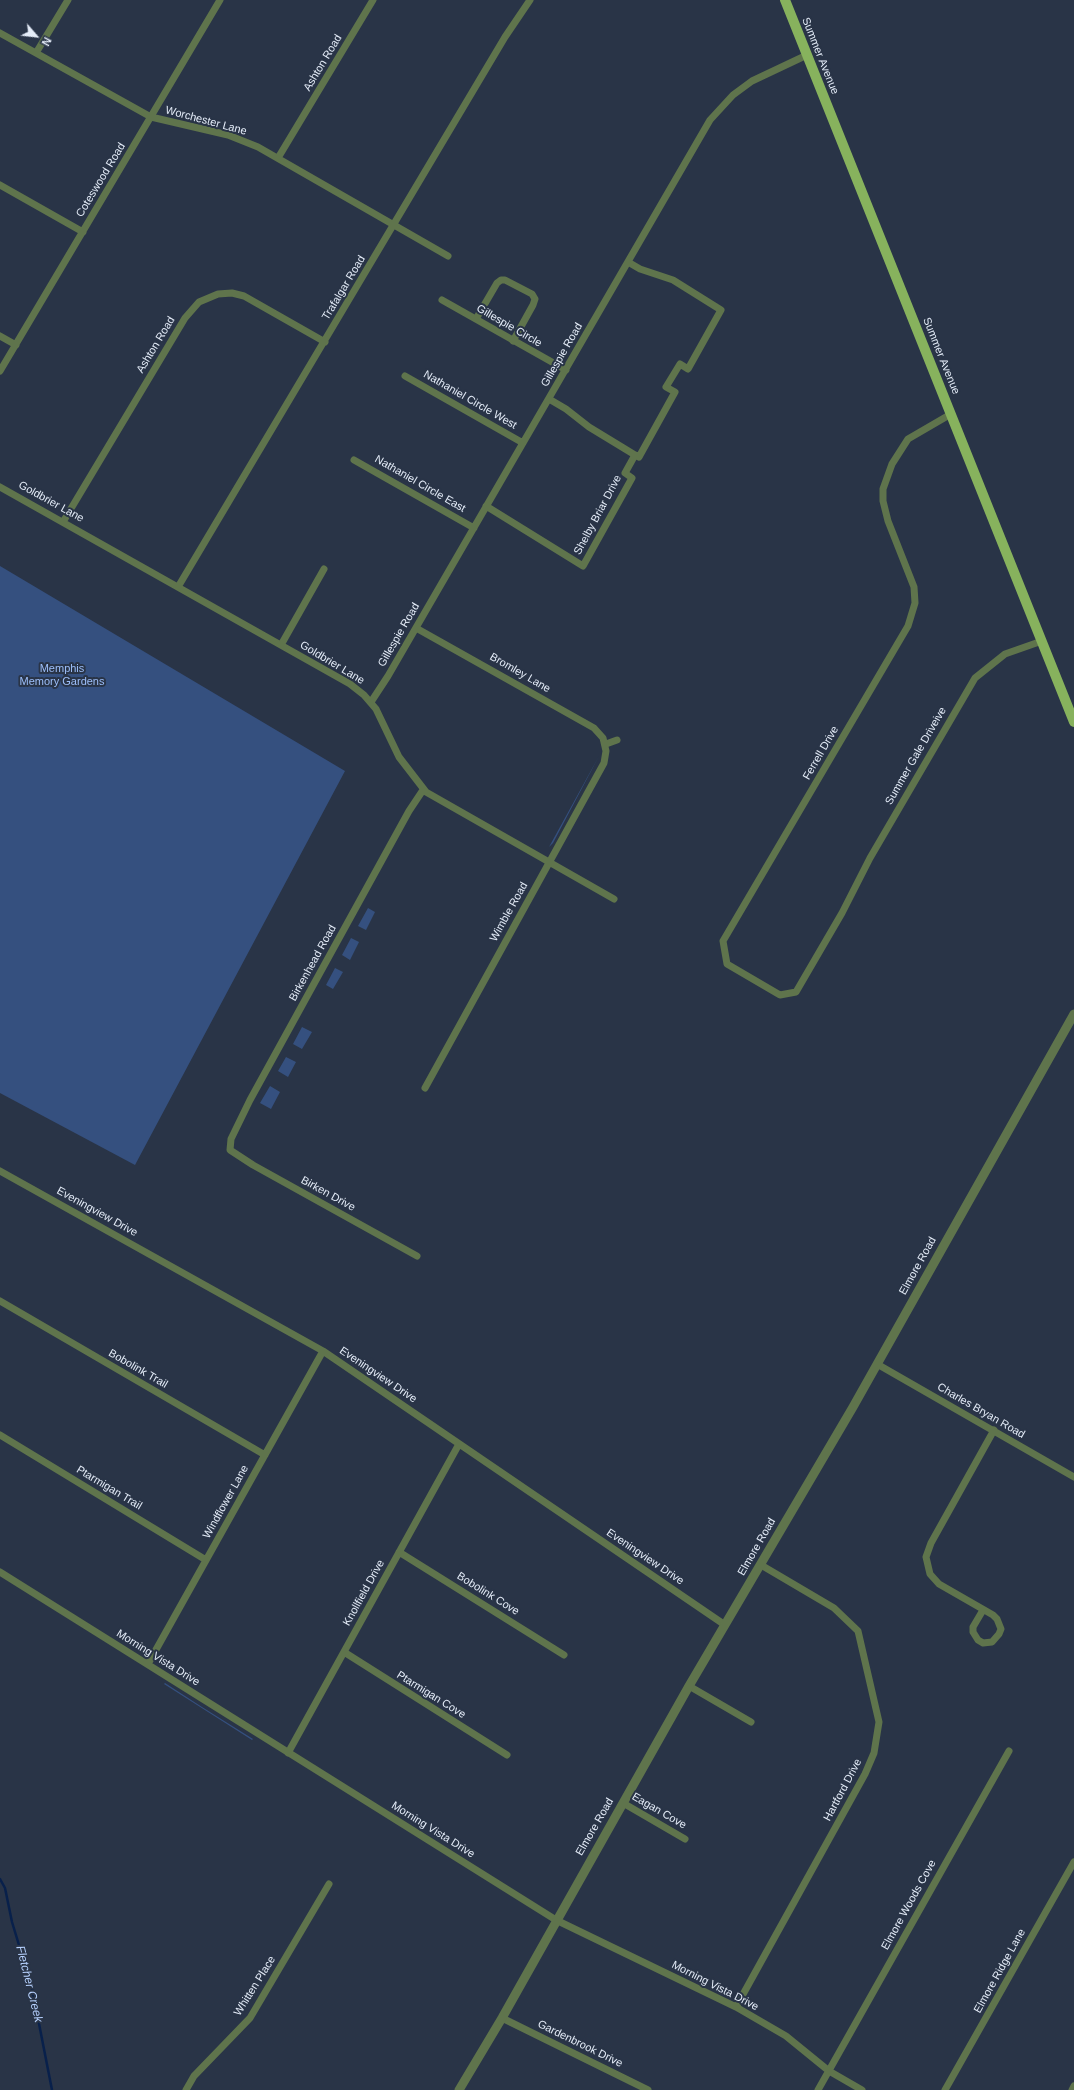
<!DOCTYPE html>
<html>
<head>
<meta charset="utf-8">
<style>
	body { margin:0 }
	#map { position:relative; width:1074px; height:2090px; overflow:hidden; background:#293447; font-family:Arial,sans-serif }
	canvas { display:block }
	.north { position:absolute; left:16px; top:16px; width:40px; height:40px; -webkit-text-stroke:3px #293447; paint-order:stroke; rotate:118deg; font-size:11px; font-weight:700; line-height:16px; text-align:center; color:#e4ecf8 }
	.north::after { content:''; display:block; margin:auto; width:14px; height:18px; background:#e4ecf8; clip-path:polygon(50% 0,100% 100%,50% 72%,0 100%) }
</style>
</head>
<body>
<div id="map">
<canvas width="1074" height="2090"></canvas>
<div class="north">N</div>
</div>
<script>
const c = document.querySelector('canvas').getContext('2d');
c.lineJoin = 'round';
function fillPath(path, color) { c.fillStyle = color; c.fill(path, 'evenodd'); }
const shape = rows => new Path2D(rows.map(r => 'M' + r).join(''));
function stroke(path, color, width, dash) { c.strokeStyle = color; c.lineWidth = width; c.lineCap = dash ? 'butt' : 'round'; c.setLineDash(dash || []); c.stroke(path); }
function drawText(font, color, halo, rows, align = 'center') {
  c.font = font + ' Arial,sans-serif'; c.lineWidth = 4; c.setLineDash([]); c.textBaseline = 'middle'; c.strokeStyle = halo; c.fillStyle = color; for (const [text, x, y, turn = 0] of rows) {
    c.save(); c.translate(x, y); c.rotate((+turn || 0) * Math.PI / 180); c.textAlign = isNaN(turn) ? turn : align; if (halo) c.strokeText(text, 0, 0); c.fillText(text, 0, 0); c.restore();
  }
}
fillPath(shape([
	[0,566,345,771,135,1165,0,1093],
	[599,756,553,843,549,847],
	[368,908,375,912,366,930,358,926],
	[351,938,359,942,350,960,342,955],
	[335,968,343,972,333,989,326,985],
	[302,1027,312,1032,302,1049,293,1044],
	[286,1057,296,1062,288,1077,278,1071],
	[270,1086,280,1092,271,1109,260,1103],
	[165,1683,202,1707,253,1739,252,1740,164,1684]
]), '#35507f');
stroke(shape([
	[0,1879,5,1888,12,1922,32,1988,52,2090]
]), '#08204b', 2.5);
stroke(shape([
	[0,33,151,117,228,135,258,147,448,256],
	[36,53,68,0],
	[278,158,373,0],
	[0,185,83,232],
	[442,300,566,370],
	[476,319,497,283,501,280,505,280,532,294,535,299,533,305,513,341],
	[0,336,16,345],
	[0,371,220,0],
	[405,376,523,443],
	[549,399,566,409,589,427,635,455],
	[951,414,908,439,892,464,883,489,883,501,888,521,914,587,915,603,908,626,723,941,727,964,780,995,796,992,842,913,870,858,975,678,1005,654,1042,641],
	[354,460,474,528],
	[0,487,350,684,364,695,376,709,399,757,426,792,614,899],
	[486,506,583,566,632,478,625,473,635,455,639,457,675,392,666,387,680,364,688,369,721,310,673,280,640,269,628,262],
	[63,522,185,318,199,302,218,294,232,293,244,296,325,342],
	[178,587,505,37,530,0],
	[416,628,594,728,603,738,606,751,604,763,425,1088],
	[281,645,324,569],
	[371,702,388,676,710,120,733,95,752,81,807,55],
	[606,744,617,740],
	[0,1171,323,1351,725,1625],
	[417,1256,253,1165,230,1150,231,1139,250,1100,409,811,423,790],
	[0,1301,265,1455],
	[877,1364,1074,1477],
	[0,1435,206,1560],
	[399,1552,564,1655],
	[0,1572,556,1920,736,2007,786,2036,829,2071,862,2090],
	[983,1610,973,1627,973,1632,978,1640,983,1643,992,1642,999,1634,1001,1629,997,1619,993,1615,939,1584,930,1574,926,1557,931,1543,994,1430],
	[344,1652,507,1755],
	[148,1664,323,1351],
	[689,1686,751,1722],
	[288,1753,459,1444],
	[623,1803,685,1839],
	[736,2007,865,1774,874,1753,879,1722,858,1631,834,1608,761,1565],
	[502,2018,648,2090],
	[186,2090,194,2076,250,2018,329,1884],
	[818,2090,1009,1751],
	[945,2090,1074,1862],
	[1072,2090,1074,2086]
]), '#5f744c', 7);
stroke(shape([
	[459,2090,502,2018,689,1686,853,1407,1074,1014]
]), '#5f744c', 9);
stroke(shape([
	[785,0,1074,722]
]), '#87b25d', 10);
drawText('11px', '#e4ecf8', '#293447', [
	["Summer Avenue",820,56,68],
	["Ashton Road",323,63,-59],
	["Worchester Lane",206,121,15],
	["Coteswood Road",101,180,-59],
	["Trafalgar Road",344,288,-59],
	["Gillespie Circle",509,326,30],
	["Ashton Road",156,345,-59],
	["Gillespie Road",562,355,-60],
	["Summer Avenue",941,356,68],
	["Nathaniel Circle West",470,400,30],
	["Nathaniel Circle East",420,484,30],
	["Goldbrier Lane",51,502,29],
	["Shelby Briar Drive",598,515,-62],
	["Gillespie Road",399,635,-60],
	["Goldbrier Lane",332,663,31],
	["Bromley Lane",520,673,30],
	["Ferrell Drive",821,753,-60],
	["Summer Gale Driveive",916,756,-60],
	["Wimble Road",509,912,-61],
	["Birkenhead Road",313,963,-61],
	["Birken Drive",328,1194,29],
	["Eveningview Drive",97,1212,29],
	["Elmore Road",918,1266,-61],
	["Bobolink Trail",138,1369,30],
	["Eveningview Drive",378,1375,34],
	["Charles Bryan Road",981,1411,30],
	["Ptarmigan Trail",109,1488,31],
	["Windflower Lane",226,1502,-61],
	["Elmore Road",757,1547,-60],
	["Eveningview Drive",645,1557,34],
	["Knollfield Drive",364,1593,-61],
	["Bobolink Cove",488,1594,32],
	["Morning Vista Drive",158,1658,32],
	["Ptarmigan Cove",431,1695,32],
	["Hartford Drive",843,1790,-62],
	["Eagan Cove",659,1811,30],
	["Elmore Road",595,1827,-60],
	["Morning Vista Drive",433,1830,32],
	["Elmore Woods Cove",909,1905,-61],
	["Elmore Ridge Lane",1000,1971,-61],
	["Whitten Place",255,1986,-58],
	["Morning Vista Drive",715,1986,27],
	["Gardenbrook Drive",580,2044,26]
]);
drawText('11px', '#9dbffa', '#293447', [
	["Memphis",62,669],
	["Memory Gardens",62,682]
]);
drawText('italic 12px', '#b6d1fe', '#293447', [
	["Fletcher Creek",29,1984,76]
]);
</script>
</body>
</html>
